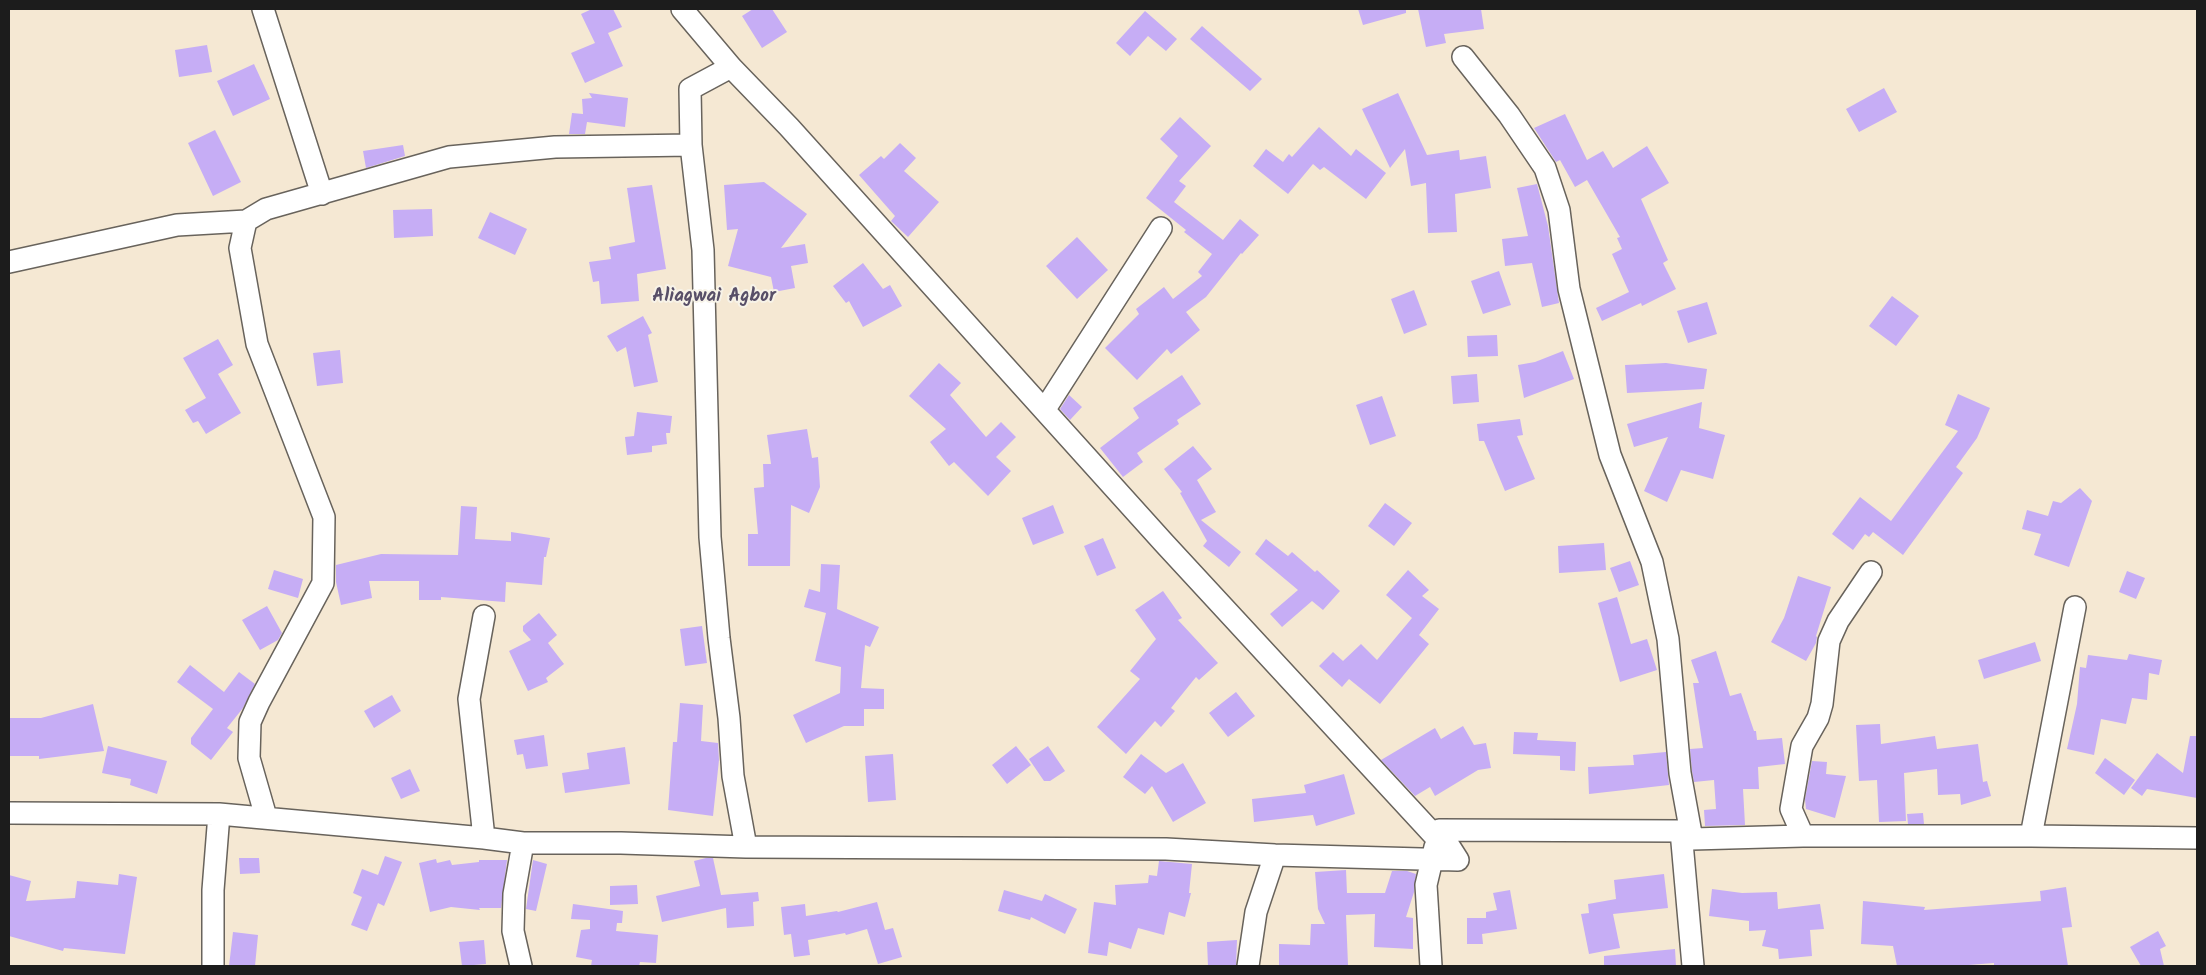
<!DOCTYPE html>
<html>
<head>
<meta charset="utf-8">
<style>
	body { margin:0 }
	#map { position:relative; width:2206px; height:975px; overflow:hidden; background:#f5e8d3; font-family:Kalam,sans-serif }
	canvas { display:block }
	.frame { position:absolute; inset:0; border:10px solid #1c1c1c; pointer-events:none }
</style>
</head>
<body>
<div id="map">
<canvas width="2206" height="975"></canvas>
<div class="frame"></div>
</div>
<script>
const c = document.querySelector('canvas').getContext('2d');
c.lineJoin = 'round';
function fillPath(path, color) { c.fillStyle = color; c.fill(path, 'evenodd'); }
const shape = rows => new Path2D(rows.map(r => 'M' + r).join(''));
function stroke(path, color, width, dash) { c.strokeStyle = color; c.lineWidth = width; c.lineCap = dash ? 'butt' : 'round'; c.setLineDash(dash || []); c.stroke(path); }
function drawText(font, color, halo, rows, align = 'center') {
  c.font = font + ' Kalam,sans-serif'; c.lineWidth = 4; c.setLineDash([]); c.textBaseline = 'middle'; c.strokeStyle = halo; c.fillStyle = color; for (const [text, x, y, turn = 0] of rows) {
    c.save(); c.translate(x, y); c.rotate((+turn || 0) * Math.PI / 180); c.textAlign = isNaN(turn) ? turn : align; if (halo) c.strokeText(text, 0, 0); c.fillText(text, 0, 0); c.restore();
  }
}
fillPath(shape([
	[592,9,613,9,622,27,608,33,623,66,585,83,571,53,595,43,581,14],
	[753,9,772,9,787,32,762,48,742,16],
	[1358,9,1406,9,1406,13,1363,25],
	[1418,9,1481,9,1484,29,1444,34,1446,43,1426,47],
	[1145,11,1177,39,1166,51,1148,36,1130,56,1116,43],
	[1202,26,1262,79,1250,91,1190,39],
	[207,45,212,72,179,77,175,50],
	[254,64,270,99,233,116,217,81],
	[1884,88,1897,112,1859,132,1846,109],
	[589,93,628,98,625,127,587,122,585,134,569,134,572,113,583,114,582,99,592,98],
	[1398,93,1427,155,1459,150,1460,160,1486,156,1491,188,1455,194,1457,232,1428,233,1426,183,1411,186,1405,149,1390,168,1362,109],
	[1565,114,1587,160,1603,151,1613,168,1647,146,1669,183,1641,199,1668,260,1663,263,1676,289,1642,306,1641,303,1602,321,1596,308,1629,292,1612,254,1622,249,1617,238,1620,237,1587,180,1575,187,1560,160,1556,162,1534,128],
	[1180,117,1211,146,1179,181,1186,186,1174,202,1223,240,1240,219,1259,235,1242,254,1241,253,1206,297,1186,312,1200,330,1171,354,1167,349,1137,380,1105,348,1139,314,1136,309,1164,287,1173,299,1202,276,1198,272,1212,254,1184,232,1186,230,1146,198,1178,156,1160,139],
	[1319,127,1351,156,1356,149,1386,173,1366,199,1324,167,1320,170,1313,164,1288,194,1253,166,1266,149,1283,162,1289,154,1292,157],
	[215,130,241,182,213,196,188,143],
	[900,143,916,158,904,171,939,202,908,237,891,221,895,216,859,175,881,156,884,159],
	[403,145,405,156,366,168,363,151],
	[764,182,807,214,781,248,805,244,808,263,791,266,795,288,774,292,771,277,728,266,738,229,727,230,724,185],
	[1537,184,1548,226,1559,303,1542,307,1532,263,1505,266,1502,239,1528,236,1517,188],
	[652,185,666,269,637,274,639,301,601,304,599,281,593,282,589,262,611,259,609,247,635,242,627,188],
	[432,209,433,236,394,238,393,210],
	[490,212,527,229,515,255,478,238],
	[1077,237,1108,270,1077,299,1046,266],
	[863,263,883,289,890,285,902,306,863,327,849,301,846,303,833,286],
	[1499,271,1511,305,1483,314,1471,281],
	[1414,290,1427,325,1404,334,1391,299],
	[1892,296,1919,316,1896,346,1869,326],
	[1707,302,1717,334,1688,343,1677,311],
	[643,316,652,333,648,335,658,382,634,387,626,347,617,352,607,336],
	[1497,335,1498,356,1468,357,1467,336],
	[218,339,233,365,218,374,241,413,206,434,198,421,193,423,185,410,206,398,183,358],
	[340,350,343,383,317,386,313,353],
	[1563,351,1574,379,1524,398,1518,365,1535,362],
	[939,363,961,383,950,395,986,437,1001,422,1016,437,996,457,1011,471,988,496,954,462,949,466,930,442,946,429,909,396],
	[1666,363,1707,369,1704,389,1627,393,1625,365],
	[1477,374,1479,402,1453,404,1451,376],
	[1182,375,1201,404,1177,420,1179,424,1137,453,1143,462,1123,477,1100,448,1139,418,1133,408],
	[1958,394,1990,408,1977,438,1956,467,1963,473,1903,555,1873,532,1869,537,1865,534,1853,550,1832,534,1860,497,1891,521,1958,431,1945,425],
	[1069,395,1082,407,1070,420,1060,409],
	[1382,396,1396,436,1370,445,1356,405],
	[1702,402,1699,428,1725,435,1713,479,1681,470,1667,502,1644,491,1668,437,1634,447,1627,424],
	[637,412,672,416,670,433,666,433,667,444,652,446,652,452,627,455,625,437,634,436],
	[1520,419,1523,435,1517,436,1535,479,1505,491,1484,441,1479,441,1477,424],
	[807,429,812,458,818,457,820,487,809,513,791,505,790,566,748,566,748,534,758,534,754,488,764,487,763,464,771,464,767,435],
	[1193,446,1212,469,1197,480,1216,512,1201,520,1241,552,1229,567,1203,546,1207,541,1180,493,1182,492,1164,469],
	[2080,488,2092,501,2069,567,2034,555,2041,534,2022,529,2027,510,2048,516,2053,501,2061,503],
	[1385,503,1412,523,1394,546,1368,526],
	[1053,505,1064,533,1033,545,1022,518],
	[461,506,477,507,475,539,511,541,511,532,550,538,546,557,544,557,542,585,506,582,505,602,441,597,441,600,419,600,419,581,369,581,372,598,341,605,336,582,336,565,381,554,458,555],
	[1103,538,1116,568,1097,576,1084,546],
	[1266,539,1288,556,1292,552,1315,572,1317,570,1340,591,1323,610,1312,601,1282,627,1270,614,1298,590,1255,554],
	[1604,543,1606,570,1559,573,1558,546],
	[1630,561,1639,585,1619,592,1610,568],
	[821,564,840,565,837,609,879,627,870,647,865,645,861,688,884,689,884,709,864,709,864,726,844,726,806,743,793,715,840,693,841,667,815,661,826,613,804,607,809,589,820,592],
	[274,570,303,579,298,598,268,589],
	[1408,570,1429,590,1422,596,1439,609,1419,635,1429,644,1380,704,1349,679,1342,687,1319,666,1333,652,1343,661,1361,644,1377,660,1412,618,1386,595],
	[2127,571,2145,578,2136,599,2119,592],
	[1798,576,1831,587,1816,636,1817,637,1816,643,1806,661,1771,642,1784,618],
	[1163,591,1182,618,1178,620,1218,663,1199,680,1196,677,1171,708,1175,711,1161,727,1155,721,1126,754,1097,727,1140,679,1130,671,1156,639,1135,610],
	[1617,597,1631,644,1647,639,1657,670,1620,682,1598,603],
	[267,606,282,633,278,640,260,650,242,620],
	[539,613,557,635,548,643,564,664,546,678,548,682,528,691,509,651,531,640,523,631,523,626],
	[702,626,707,663,685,666,680,629],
	[2035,642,2041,661,1984,679,1978,660],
	[1716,651,1730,696,1741,693,1754,731,1756,731,1757,740,1782,738,1785,764,1758,767,1759,789,1743,789,1745,825,1705,826,1704,810,1716,809,1714,780,1694,782,1692,771,1690,749,1703,748,1693,683,1699,683,1691,660],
	[2129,654,2162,660,2159,675,2149,673,2147,700,2132,698,2126,724,2101,719,2094,755,2067,749,2077,704,2080,667,2086,668,2088,655,2127,660],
	[190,665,224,692,239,672,255,684,243,708,227,728,233,732,211,760,191,744,191,738,213,709,177,682],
	[1236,692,1255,716,1228,737,1209,713],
	[392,695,401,711,374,728,364,711],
	[680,703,703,705,701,741,718,743,719,760,713,816,668,810,673,742,677,742],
	[93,704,104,751,39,759,39,756,9,756,9,718,41,718],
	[1880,724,1881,744,1935,736,1937,749,1978,744,1983,782,1987,781,1991,796,1961,805,1960,794,1938,795,1937,769,1904,773,1906,821,1879,822,1877,780,1859,781,1856,725],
	[1463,726,1474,745,1486,743,1491,768,1478,770,1435,796,1430,787,1415,796,1381,760,1435,728,1441,739],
	[1514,732,1538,733,1537,740,1576,742,1575,771,1560,770,1560,756,1513,754],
	[544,735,548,766,526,769,523,754,517,755,514,740],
	[2190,736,2197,736,2197,798,2147,789,2142,796,2131,788,2157,753,2183,773],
	[108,746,167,761,157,794,130,785,131,779,102,773],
	[1016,746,1031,765,1007,784,992,765],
	[1048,746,1065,771,1050,781,1044,781,1029,759],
	[625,747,630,784,565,793,562,773,589,769,587,753],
	[1666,752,1669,785,1589,794,1588,767,1634,765,1633,755],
	[893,754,896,800,868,802,865,756],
	[1141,754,1166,773,1183,763,1206,803,1173,822,1152,786,1145,794,1123,777],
	[2105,758,2135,780,2124,795,2095,773],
	[1812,761,1827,762,1826,774,1846,776,1835,818,1806,809,1805,799],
	[410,769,420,791,401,799,391,778],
	[1344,774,1355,814,1316,826,1313,815,1254,822,1252,799,1306,793,1304,785],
	[1923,813,1924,824,1908,824,1907,814],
	[385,856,402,862,384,906,378,903,367,931,351,925,362,897,353,893,362,869,378,875],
	[239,858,259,858,260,873,240,874],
	[706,858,713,858,721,895,758,892,759,901,753,902,754,926,727,928,726,908,662,922,656,896,700,886,694,861],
	[436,859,437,863,450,860,452,865,479,862,479,860,507,860,501,908,479,908,480,910,451,907,430,912,419,863],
	[533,860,547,864,536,911,526,909],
	[1159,861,1192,864,1189,893,1191,893,1185,917,1169,912,1164,935,1138,928,1131,949,1109,942,1107,956,1088,953,1094,902,1116,905,1115,885,1148,883,1149,875,1157,876],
	[1346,870,1347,893,1385,893,1392,871,1407,871,1416,874,1414,892,1406,917,1413,918,1413,949,1374,947,1375,914,1346,915,1348,965,1279,966,1279,944,1310,945,1311,924,1325,924,1318,909,1315,872],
	[119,874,137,877,125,954,64,948,63,951,9,936,9,875,31,881,26,901,75,898,77,881,118,885],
	[1664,874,1668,908,1613,914,1620,948,1589,954,1581,914,1589,913,1588,904,1616,899,1614,880],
	[637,885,638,904,610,905,610,886],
	[2066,887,2072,927,2062,928,2068,966,1994,966,1994,963,1956,966,1897,966,1893,946,1861,944,1863,901,1925,907,1924,910,2041,901,2040,891],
	[1712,889,1742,893,1777,892,1778,909,1820,904,1824,929,1810,930,1812,956,1779,959,1778,949,1762,946,1766,930,1749,931,1749,921,1709,916],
	[1004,890,1042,901,1045,894,1077,909,1065,934,1031,917,1030,920,998,911],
	[1510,890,1517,929,1482,934,1483,944,1467,944,1467,918,1486,918,1486,912,1497,910,1493,893],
	[877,902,885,930,893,928,902,957,878,964,867,929,846,935,845,933,808,940,810,955,794,957,791,934,784,935,781,907,805,904,806,916,837,911,838,912],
	[573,904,623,911,622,923,617,923,616,931,658,935,656,963,640,962,639,966,591,966,592,960,576,957,581,930,590,929,590,920,571,919],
	[2158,931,2166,946,2160,949,2164,966,2141,966,2130,947],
	[233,932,258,935,255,966,229,966],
	[484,940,486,964,462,966,459,942],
	[1237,940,1236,966,1208,966,1207,942],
	[1675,949,1676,966,1604,966,1604,956]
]), '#c6adf5');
const minor = shape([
	[263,9,322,194],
	[682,9,731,67,789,127,1164,543,1444,846],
	[1463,57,1509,115,1545,168,1559,210,1569,289,1610,455,1652,562,1668,639,1680,773,1692,839],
	[731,67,690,89,691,145,703,250,710,537,719,638,729,718,733,776,746,847],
	[246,221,240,248,257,344,324,517,323,583,259,702,250,722,249,758,266,817],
	[9,262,177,225,246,221,266,209,449,157,555,147,691,145],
	[1045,409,1161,228],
	[9,813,219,814,484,838,523,843,621,843,746,847,1166,849,1275,855,1458,860,1439,830,1681,831,1692,839,1803,836,2031,836,2197,838],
	[1681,831,1693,966],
	[1803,836,1791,809,1802,746,1818,718,1822,704,1829,641,1838,621,1871,572],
	[2031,836,2075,607],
	[484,838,469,699,484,616],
	[213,966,213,890,219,814],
	[521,966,513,931,514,894,523,843],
	[1248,966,1256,912,1275,855],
	[1431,966,1426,885,1435,847]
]);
stroke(minor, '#68635c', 24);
stroke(minor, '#fff', 21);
drawText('bold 19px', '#584f68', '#f7f3e8', [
	["Aliagwai Agbor",714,298]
]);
</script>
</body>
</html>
